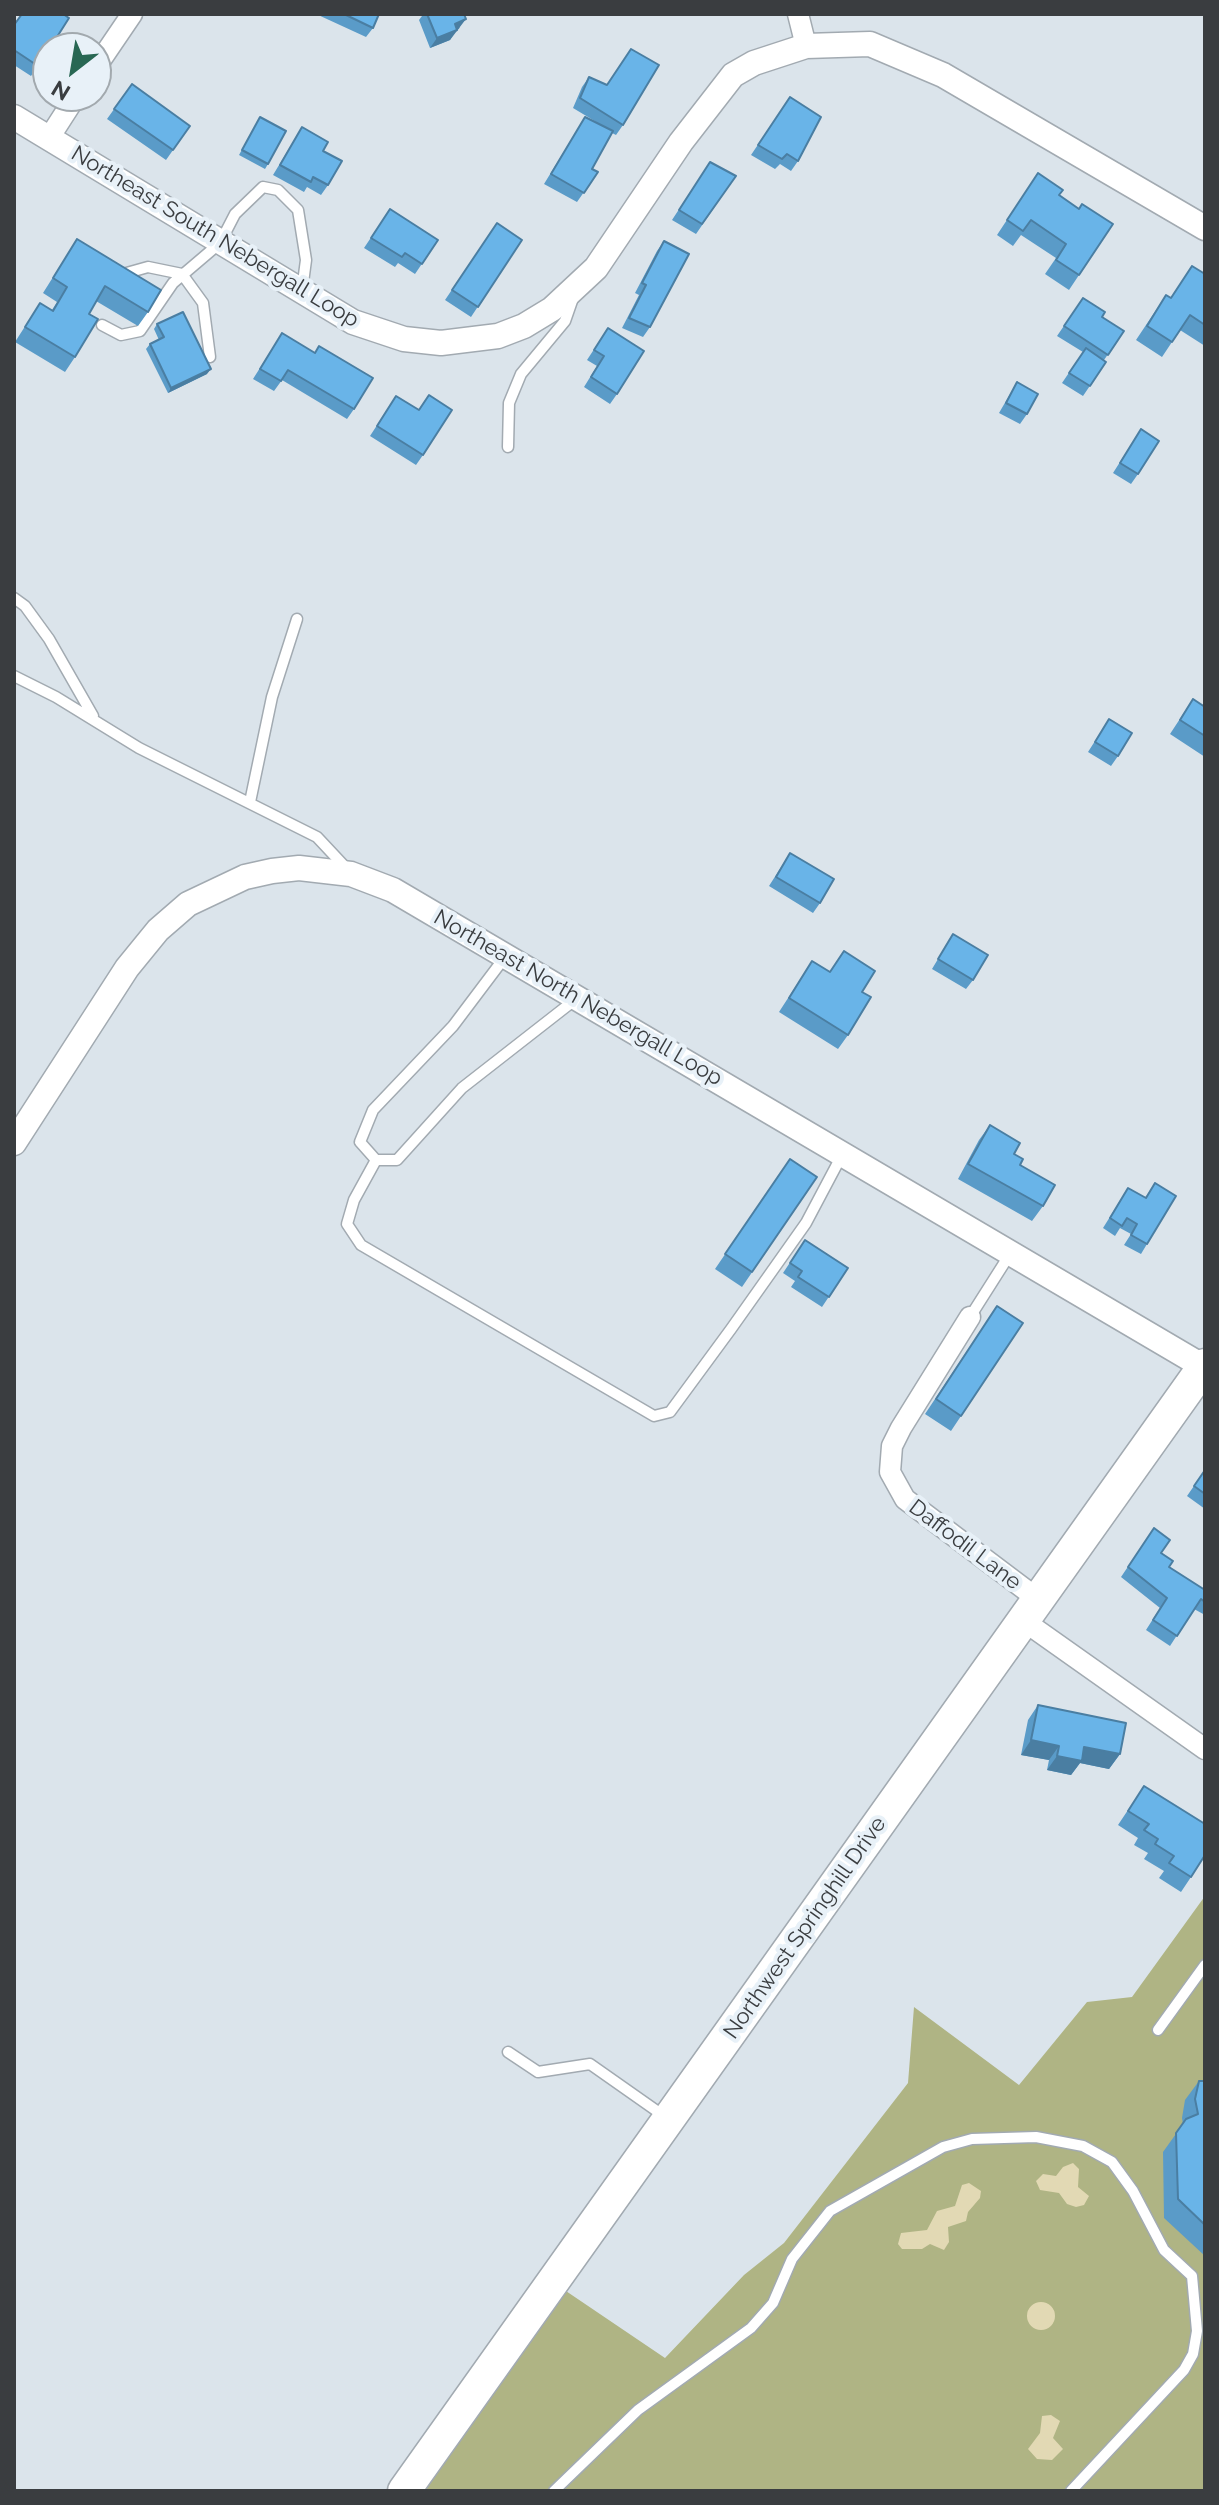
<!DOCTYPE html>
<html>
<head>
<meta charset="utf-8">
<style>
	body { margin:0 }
	#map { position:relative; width:1219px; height:2505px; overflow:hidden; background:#dbe4eb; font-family:Raleway,sans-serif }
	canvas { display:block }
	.frame { position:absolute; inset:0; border:16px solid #3a3d40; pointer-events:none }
	.north { position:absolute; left:32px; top:32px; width:80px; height:80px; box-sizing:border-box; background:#e8f1f8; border:2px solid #a2a9ae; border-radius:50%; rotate:211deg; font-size:22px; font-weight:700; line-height:32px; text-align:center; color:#3a3d40 }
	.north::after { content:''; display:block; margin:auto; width:28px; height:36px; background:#286753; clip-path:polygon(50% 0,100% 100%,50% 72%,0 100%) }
</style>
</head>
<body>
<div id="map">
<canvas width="1219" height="2505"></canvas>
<div class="frame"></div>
<div class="north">N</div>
</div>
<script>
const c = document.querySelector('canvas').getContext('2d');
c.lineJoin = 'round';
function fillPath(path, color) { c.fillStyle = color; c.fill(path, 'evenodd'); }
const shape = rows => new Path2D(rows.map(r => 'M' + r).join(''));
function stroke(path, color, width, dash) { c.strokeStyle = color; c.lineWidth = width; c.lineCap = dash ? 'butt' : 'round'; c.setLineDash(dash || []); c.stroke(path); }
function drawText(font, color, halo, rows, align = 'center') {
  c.font = font + ' Raleway,sans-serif'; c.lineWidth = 8; c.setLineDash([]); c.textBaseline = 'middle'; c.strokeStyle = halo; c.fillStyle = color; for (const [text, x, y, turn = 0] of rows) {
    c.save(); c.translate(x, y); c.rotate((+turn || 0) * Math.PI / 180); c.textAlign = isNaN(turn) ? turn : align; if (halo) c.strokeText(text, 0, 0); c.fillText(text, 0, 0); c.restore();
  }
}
fillPath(shape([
	[1205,1896,1205,2491,417,2491,560,2287,665,2358,744,2275,784,2243,908,2083,914,2007,1019,2085,1087,2002,1132,1997]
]), '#afb484');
fillPath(shape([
	[1073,2163,1079,2169,1078,2187,1089,2196,1084,2205,1076,2207,1067,2204,1059,2193,1040,2190,1036,2181,1043,2174,1056,2176,1063,2167],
	[969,2183,981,2191,980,2198,968,2212,966,2221,948,2227,949,2242,944,2250,930,2244,922,2249,902,2249,898,2244,901,2233,927,2230,937,2211,955,2206,962,2185],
	'1027 2316a14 14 0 1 1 28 0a14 14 0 1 1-28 0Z',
	[1051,2415,1060,2421,1053,2438,1063,2449,1052,2460,1037,2459,1028,2449,1040,2433,1042,2416]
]), '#e2d9b4');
const service = shape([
	[123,274,148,267,182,274,203,303,210,357],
	[102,325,121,335,140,331,173,283,220,243,235,214,263,187,278,190,298,210,306,260,302,290],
	[508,447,509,403,521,374,565,321,573,298],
	[14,598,25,606,49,639,93,716],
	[14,676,56,697,139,748,317,837,347,869],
	[250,802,272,697,297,619],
	[505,957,453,1026,373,1110,360,1142,376,1160,397,1160,462,1088,576,999],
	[376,1160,354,1200,347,1224,361,1245,654,1416,670,1412,731,1329,806,1223,842,1155],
	[970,1317,1010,1254],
	[1158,2030,1205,1965],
	[508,2052,538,2072,590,2064,664,2116],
	[554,2491,638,2410,751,2328,773,2303,792,2259,830,2211,943,2147,972,2139,1036,2137,1083,2146,1112,2162,1133,2191,1164,2250,1192,2276,1197,2331,1193,2354,1184,2370,1071,2491]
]);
const minor = shape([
	[798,14,806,46],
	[96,67,132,14],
	[49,138,76,96],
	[970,1317,901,1428,892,1446,890,1472,905,1499,1039,1600],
	[1024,1621,1205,1749]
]);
const tertiary = shape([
	[14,117,353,322,404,339,441,343,498,336,524,326,552,309,596,268,681,142,733,75,754,63,806,46,870,44,943,75,1205,228],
	[14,1143,127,968,158,930,188,904,245,877,272,871,299,868,351,874,393,890,1204,1367]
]);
const primary = shape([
	[404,2491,1205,1365]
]);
stroke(service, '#a2aab1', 13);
stroke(minor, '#a2aab1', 23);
stroke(tertiary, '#a2aab1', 27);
stroke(primary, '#a2aab1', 35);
stroke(service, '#fff', 10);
stroke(minor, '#fff', 20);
stroke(tertiary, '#fff', 24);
stroke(primary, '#fff', 32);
fillPath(shape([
	[316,14,379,14,373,28,366,37],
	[421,14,464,14,459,29,456,30,450,40,430,48,419,20,422,16],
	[14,25,48,51,31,76,14,65],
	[589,77,623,125,616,135,612,133,592,169,598,172,577,202,544,184,585,117,598,123,573,108,582,87],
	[132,84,190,126,166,160,107,119],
	[790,97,798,161,791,171,780,164,775,169,751,155],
	[260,117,268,164,265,169,239,155],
	[302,127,323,151,328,185,321,195,307,187,304,192,273,175],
	[710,162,736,176,696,234,672,220],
	[1038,173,1059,195,1079,209,1113,224,1069,290,1045,274,1056,258,1021,235,1013,246,997,235],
	[390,209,438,240,415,274,398,263,395,267,364,248],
	[497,223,522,240,471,317,445,300],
	[77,239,148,312,138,326,96,301,89,314,75,357,65,372,15,342,40,303,52,310,57,302,43,293],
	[664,241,650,327,643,337,622,328,639,295,635,293,657,251],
	[1205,274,1205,346,1180,330,1162,357,1136,340,1166,295,1171,298],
	[1083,298,1102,317,1124,331,1104,360,1106,362,1083,396,1062,383,1083,352,1057,336],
	[157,324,207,374,168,393,146,349,150,344,159,340,154,329],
	[608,328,617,394,610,404,584,387,597,366,587,360],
	[282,333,354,409,347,419,282,380,274,391,253,379],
	[1017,382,1027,414,1020,424,999,413],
	[429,395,423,455,416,465,370,436,396,396,419,410],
	[1141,429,1138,474,1131,484,1113,473],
	[1193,699,1205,707,1205,757,1170,734],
	[1109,719,1118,756,1111,766,1088,752],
	[790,853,820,903,813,913,769,886],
	[953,934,973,980,966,989,932,969],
	[844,951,862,992,848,1035,838,1049,779,1012,812,961,830,972],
	[990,1125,1020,1165,1043,1206,1032,1221,958,1179,979,1140],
	[790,1159,817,1177,742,1287,715,1269],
	[1155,1183,1147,1244,1141,1254,1124,1245,1131,1234,1120,1228,1115,1236,1103,1228,1128,1188,1145,1198],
	[805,1240,848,1268,822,1307,791,1287,795,1281,783,1273],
	[997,1306,1023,1323,951,1431,925,1414],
	[1205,1470,1205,1509,1187,1496],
	[1154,1528,1161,1553,1169,1567,1205,1590,1205,1615,1194,1609,1170,1646,1146,1630,1160,1608,1121,1577],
	[1038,1705,1120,1754,1109,1769,1080,1763,1071,1775,1047,1770,1049,1760,1021,1755,1028,1720],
	[1144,1786,1191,1877,1181,1892,1159,1878,1164,1871,1144,1859,1148,1853,1134,1845,1138,1838,1118,1825],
	[1199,2081,1205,2081,1205,2256,1164,2218,1163,2152,1183,2124,1182,2118,1185,2100]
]), '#5a9bc8');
fillPath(shape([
	[466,19,450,40,430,48,437,38,455,24],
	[211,369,207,374,168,393,171,388],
	[1031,1740,1059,1746,1049,1760,1021,1755],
	[1084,1747,1120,1754,1109,1769,1080,1763,1071,1775,1047,1770,1057,1756]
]), '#4a7ea2');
const building = shape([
	[22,14,63,14,69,18,50,48,48,48,48,51,38,66,14,50,14,25,22,14],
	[344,14,379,14,373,28,344,14],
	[427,14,464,14,466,19,455,24,457,30,437,38,427,14],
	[631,49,659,65,623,125,580,98,589,77,607,85,631,49],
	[132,84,190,126,173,150,114,109,132,84],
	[790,97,821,117,798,161,787,154,782,159,758,145,790,97],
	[260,117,286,131,268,164,242,150,260,117],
	[585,117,613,131,592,169,598,172,584,193,551,174,585,117],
	[302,127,328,142,323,151,342,161,328,185,313,177,311,182,280,165,302,127],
	[710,162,736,176,702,224,679,210,710,162],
	[1038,173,1063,190,1059,195,1079,209,1082,204,1113,224,1079,275,1056,260,1066,244,1031,220,1023,231,1007,220,1038,173],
	[390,209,438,240,422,264,405,253,402,257,371,238,390,209],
	[497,223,522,240,478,307,452,290,497,223],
	[77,239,161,290,148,312,105,286,89,314,98,319,75,357,25,327,40,303,53,311,67,287,53,278,77,239],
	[664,241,689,254,650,327,629,318,646,285,642,283,664,241],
	[1192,266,1205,274,1205,325,1190,315,1172,342,1147,326,1166,295,1171,298,1192,266],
	[1083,298,1105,312,1102,317,1124,331,1108,355,1064,326,1083,298],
	[183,312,211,369,171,388,150,344,164,337,157,324,183,312],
	[608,328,644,351,617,394,591,377,604,356,594,350,608,328],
	[282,333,315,353,319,346,373,378,354,409,288,370,281,381,260,369,282,333],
	[1086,348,1106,362,1090,386,1069,373,1086,348],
	[1017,382,1038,394,1027,414,1006,403,1017,382],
	[429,395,452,410,423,455,377,426,396,396,419,410,429,395],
	[1141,429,1159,441,1138,474,1120,463,1141,429],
	[1193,699,1205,707,1205,736,1180,720,1193,699],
	[1109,719,1132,733,1118,756,1095,742,1109,719],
	[790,853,834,879,820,903,776,877,790,853],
	[953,934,988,955,973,980,938,959,953,934],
	[844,951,875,971,862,992,871,997,848,1035,789,998,812,961,830,972,844,951],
	[990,1125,1020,1143,1014,1154,1023,1159,1020,1165,1055,1185,1043,1206,968,1164,990,1125],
	[790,1159,817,1177,752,1272,725,1254,790,1159],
	[1155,1183,1176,1196,1147,1244,1131,1235,1137,1224,1127,1218,1122,1226,1110,1218,1128,1188,1146,1198,1155,1183],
	[805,1240,848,1268,829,1297,798,1277,802,1271,790,1263,805,1240],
	[997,1306,1023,1323,961,1416,936,1399,997,1306],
	[1205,1470,1205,1494,1194,1486,1205,1470],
	[1154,1528,1170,1540,1161,1553,1173,1561,1169,1567,1205,1590,1205,1602,1201,1599,1177,1636,1153,1620,1167,1598,1128,1567,1154,1528],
	[1038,1705,1126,1723,1120,1754,1084,1747,1082,1761,1057,1756,1059,1746,1031,1740,1038,1705],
	[1144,1786,1205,1824,1205,1855,1191,1877,1169,1863,1174,1856,1155,1844,1158,1839,1144,1830,1149,1824,1128,1811,1144,1786],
	[1199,2081,1205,2081,1205,2225,1178,2199,1176,2133,1186,2119,1198,2114,1195,2099,1199,2081]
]);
fillPath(building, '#69b4e8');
stroke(building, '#4a7ea2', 2);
drawText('22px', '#3a3d40', '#e8f1f8', [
	["Northeast South Nebergall Loop",215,237,31],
	["Northeast North Nebergall Loop",578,998,30],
	["Daffodil Lane",965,1545,37],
	["Northwest Springhill Drive",805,1928,-55]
]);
</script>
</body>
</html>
